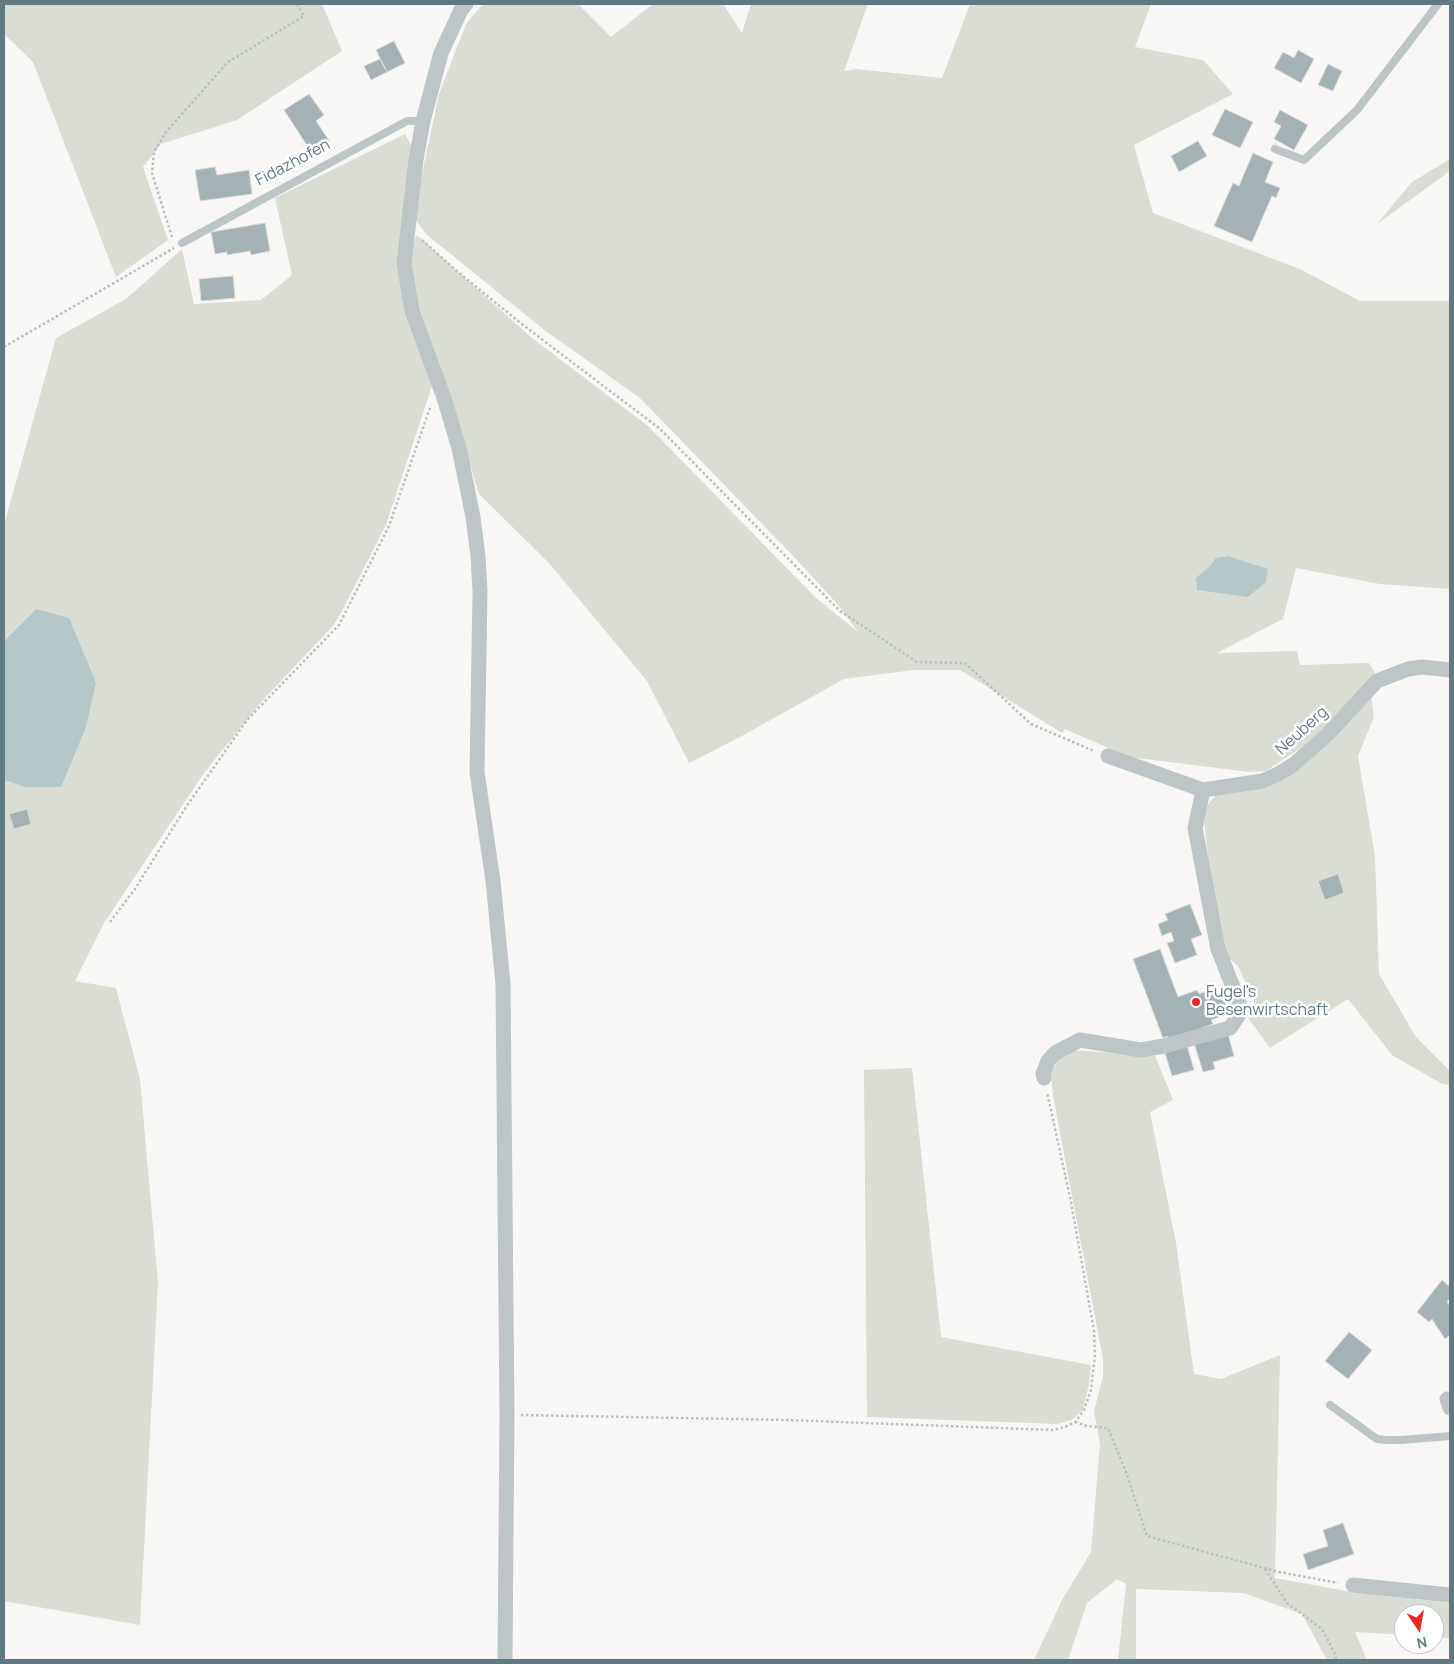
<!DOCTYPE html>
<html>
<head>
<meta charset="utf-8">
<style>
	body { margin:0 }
	#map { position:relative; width:1454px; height:1664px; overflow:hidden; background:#f8f7f5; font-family:Manrope,sans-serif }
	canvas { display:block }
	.frame { position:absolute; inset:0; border:5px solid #617a82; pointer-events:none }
	.north { position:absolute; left:1394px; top:1604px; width:50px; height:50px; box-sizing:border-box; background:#fff; border:1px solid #c0cacd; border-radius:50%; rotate:168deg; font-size:14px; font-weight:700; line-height:20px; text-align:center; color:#617a82 }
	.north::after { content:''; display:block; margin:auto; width:18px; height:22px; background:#ed2820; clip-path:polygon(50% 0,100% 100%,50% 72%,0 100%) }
</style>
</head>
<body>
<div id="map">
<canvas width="1454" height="1664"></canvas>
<div class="frame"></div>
<div class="north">N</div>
</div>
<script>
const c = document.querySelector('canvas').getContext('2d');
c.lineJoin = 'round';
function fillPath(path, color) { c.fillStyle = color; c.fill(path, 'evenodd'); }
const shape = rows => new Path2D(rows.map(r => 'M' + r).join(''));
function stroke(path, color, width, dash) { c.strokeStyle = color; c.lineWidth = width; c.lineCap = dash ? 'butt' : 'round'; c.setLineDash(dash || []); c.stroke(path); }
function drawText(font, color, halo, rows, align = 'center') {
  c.font = font + ' Manrope,sans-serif'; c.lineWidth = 5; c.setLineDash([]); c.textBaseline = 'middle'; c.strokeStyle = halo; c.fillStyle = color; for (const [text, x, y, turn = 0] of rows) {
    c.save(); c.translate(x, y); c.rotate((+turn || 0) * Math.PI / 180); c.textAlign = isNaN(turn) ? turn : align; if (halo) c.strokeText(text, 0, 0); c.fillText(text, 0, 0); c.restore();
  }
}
fillPath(shape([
	[4,4,322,4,342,51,237,120,161,144,143,167,168,240,116,277,33,62,4,34],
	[483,4,578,4,611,37,653,4,723,4,742,33,751,4,868,4,844,71,856,69,942,78,970,4,1151,4,1135,47,1203,60,1233,94,1134,145,1153,213,1300,269,1360,301,1450,301,1450,589,1380,584,1296,568,1283,619,1217,653,1297,651,1300,665,1369,663,1375,673,1316,738,1266,771,1249,772,1129,757,1065,729,1062,733,960,670,913,670,844,679,740,737,689,763,647,681,549,563,479,494,443,376,432,386,386,525,342,611,333,626,262,701,204,773,104,923,75,981,116,988,140,1079,158,1283,140,1625,4,1601,4,780,25,787,36,609,4,641,4,525,56,338,126,299,182,249,194,304,261,300,292,275,275,198,405,134,412,147,410,250,417,235,532,338,648,426,815,597,858,632,839,606,795,558,640,398,543,329,426,234,413,216,439,94,466,24],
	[1450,159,1450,171,1377,224,1412,182],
	[1371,696,1374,717,1358,756,1375,856,1379,974,1416,1037,1450,1071,1450,1085,1442,1084,1392,1055,1348,999,1270,1048,1248,1018,1256,1006,1238,966,1218,949,1203,811,1218,792,1267,788,1300,768],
	[1071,1050,1155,1056,1173,1100,1150,1112,1176,1243,1194,1374,1221,1379,1280,1355,1275,1578,1352,1592,1450,1603,1450,1638,1434,1637,1434,1614,1404,1614,1404,1635,1355,1632,1367,1660,1327,1660,1302,1614,1243,1593,1136,1589,1136,1660,1118,1660,1126,1584,1117,1579,1087,1603,1068,1660,1034,1660,1062,1600,1091,1552,1100,1445,1094,1411,1103,1376,1103,1359,1053,1096,1051,1073,1060,1057],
	[912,1068,941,1337,1091,1365,1089,1384,1083,1410,1072,1420,1057,1424,867,1417,864,1070]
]), '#d9ddd4');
fillPath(shape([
	[1228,556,1268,569,1266,582,1248,597,1197,590,1196,578,1209,567,1216,558],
	[36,609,69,618,96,683,86,727,61,787,25,787,4,780,4,641]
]), '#b6c7c9');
const building = shape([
	[394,41,405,63,387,72,376,50,394,41],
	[1298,50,1314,59,1301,83,1274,68,1283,52,1294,58,1298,50],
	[380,59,387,72,371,80,364,66,380,59],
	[1328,64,1342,71,1333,91,1318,85,1328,64],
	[309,94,324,115,316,121,330,142,312,153,284,110,309,94],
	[1225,109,1253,122,1240,148,1212,135,1225,109],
	[1280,110,1308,125,1294,150,1274,139,1281,126,1274,122,1280,110],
	[1198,141,1207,156,1179,172,1171,156,1198,141],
	[1253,153,1273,162,1265,182,1280,188,1276,198,1272,196,1252,242,1214,226,1233,183,1239,186,1253,153],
	[215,167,217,175,249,170,252,194,200,201,195,170,215,167],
	[265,223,270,251,251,255,250,251,227,255,227,252,215,254,211,232,265,223],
	[233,276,235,298,201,301,199,279,233,276],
	[27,809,31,824,14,829,9,814,27,809],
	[1338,874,1344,893,1325,900,1318,881,1338,874],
	[1190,904,1202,935,1191,939,1197,955,1175,963,1167,943,1174,941,1171,932,1162,936,1158,924,1168,920,1165,914,1190,904],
	[1160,949,1178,997,1197,990,1199,994,1219,986,1229,1013,1211,1020,1213,1024,1169,1040,1168,1036,1163,1038,1133,959,1160,949],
	[1228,1034,1234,1056,1213,1062,1215,1069,1203,1072,1194,1043,1228,1034],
	[1187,1046,1194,1070,1172,1076,1165,1053,1187,1046],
	[1442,1280,1450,1287,1450,1298,1447,1302,1450,1306,1450,1335,1445,1339,1432,1319,1429,1322,1417,1312,1442,1280],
	[1349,1332,1372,1350,1348,1379,1325,1361,1349,1332],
	[1343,1523,1354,1554,1308,1570,1303,1554,1328,1546,1323,1530,1343,1523]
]);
fillPath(building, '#a5b2b5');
stroke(building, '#dad9d7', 1);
stroke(shape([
	[172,237,152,173,154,152,166,132,228,62,304,16,297,4],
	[422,240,458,272,523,325,659,428,840,611,917,662,965,663,1031,724,1094,751],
	[4,347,174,248],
	[110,922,135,889,186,807,247,720,339,625,389,526,431,405],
	[521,1415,787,1420,1053,1430,1065,1427,1075,1422,1084,1410,1091,1390,1095,1355,1094,1331,1071,1202,1047,1092],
	[1075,1422,1087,1426,1108,1428,1126,1472,1147,1536,1279,1572,1338,1583],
	[1265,1569,1287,1603,1322,1629,1335,1654,1336,1660]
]), '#babfc1', 2.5, [2.5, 2.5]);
stroke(shape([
	[1275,149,1304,160,1357,110,1438,4],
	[182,243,407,121,423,121],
	[1330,1405,1377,1439,1386,1440,1401,1440,1450,1436]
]), '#bec5c7', 8);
stroke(shape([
	[466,4,461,10,441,53,423,121,416,160,404,263,412,311,444,398,459,448,473,517,478,556,480,591,477,772,493,881,503,984,507,1414,505,1660],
	[1108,756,1203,790,1263,781,1278,774,1293,765,1327,735,1377,681,1408,669,1422,667,1450,670],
	[1044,1078,1043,1074,1048,1061,1055,1053,1080,1040,1141,1050,1164,1046,1230,1028,1242,1010,1218,949,1195,828,1203,790],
	[1447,1399,1450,1408],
	[1353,1585,1450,1595]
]), '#bec5c7', 15);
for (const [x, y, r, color] of [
	[1196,1002,5,"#ed2820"]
]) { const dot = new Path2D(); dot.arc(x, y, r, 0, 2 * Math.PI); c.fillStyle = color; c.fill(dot); stroke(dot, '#fff', 2); }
drawText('16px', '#617a82', '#fff', [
	["Fidazhofen",293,163,-28],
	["Neuberg",1302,731,-42]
]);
drawText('16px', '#617a82', '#fff', [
	["Fugel's",1206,993],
	["Besenwirtschaft",1206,1011]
], 'left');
</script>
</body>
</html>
